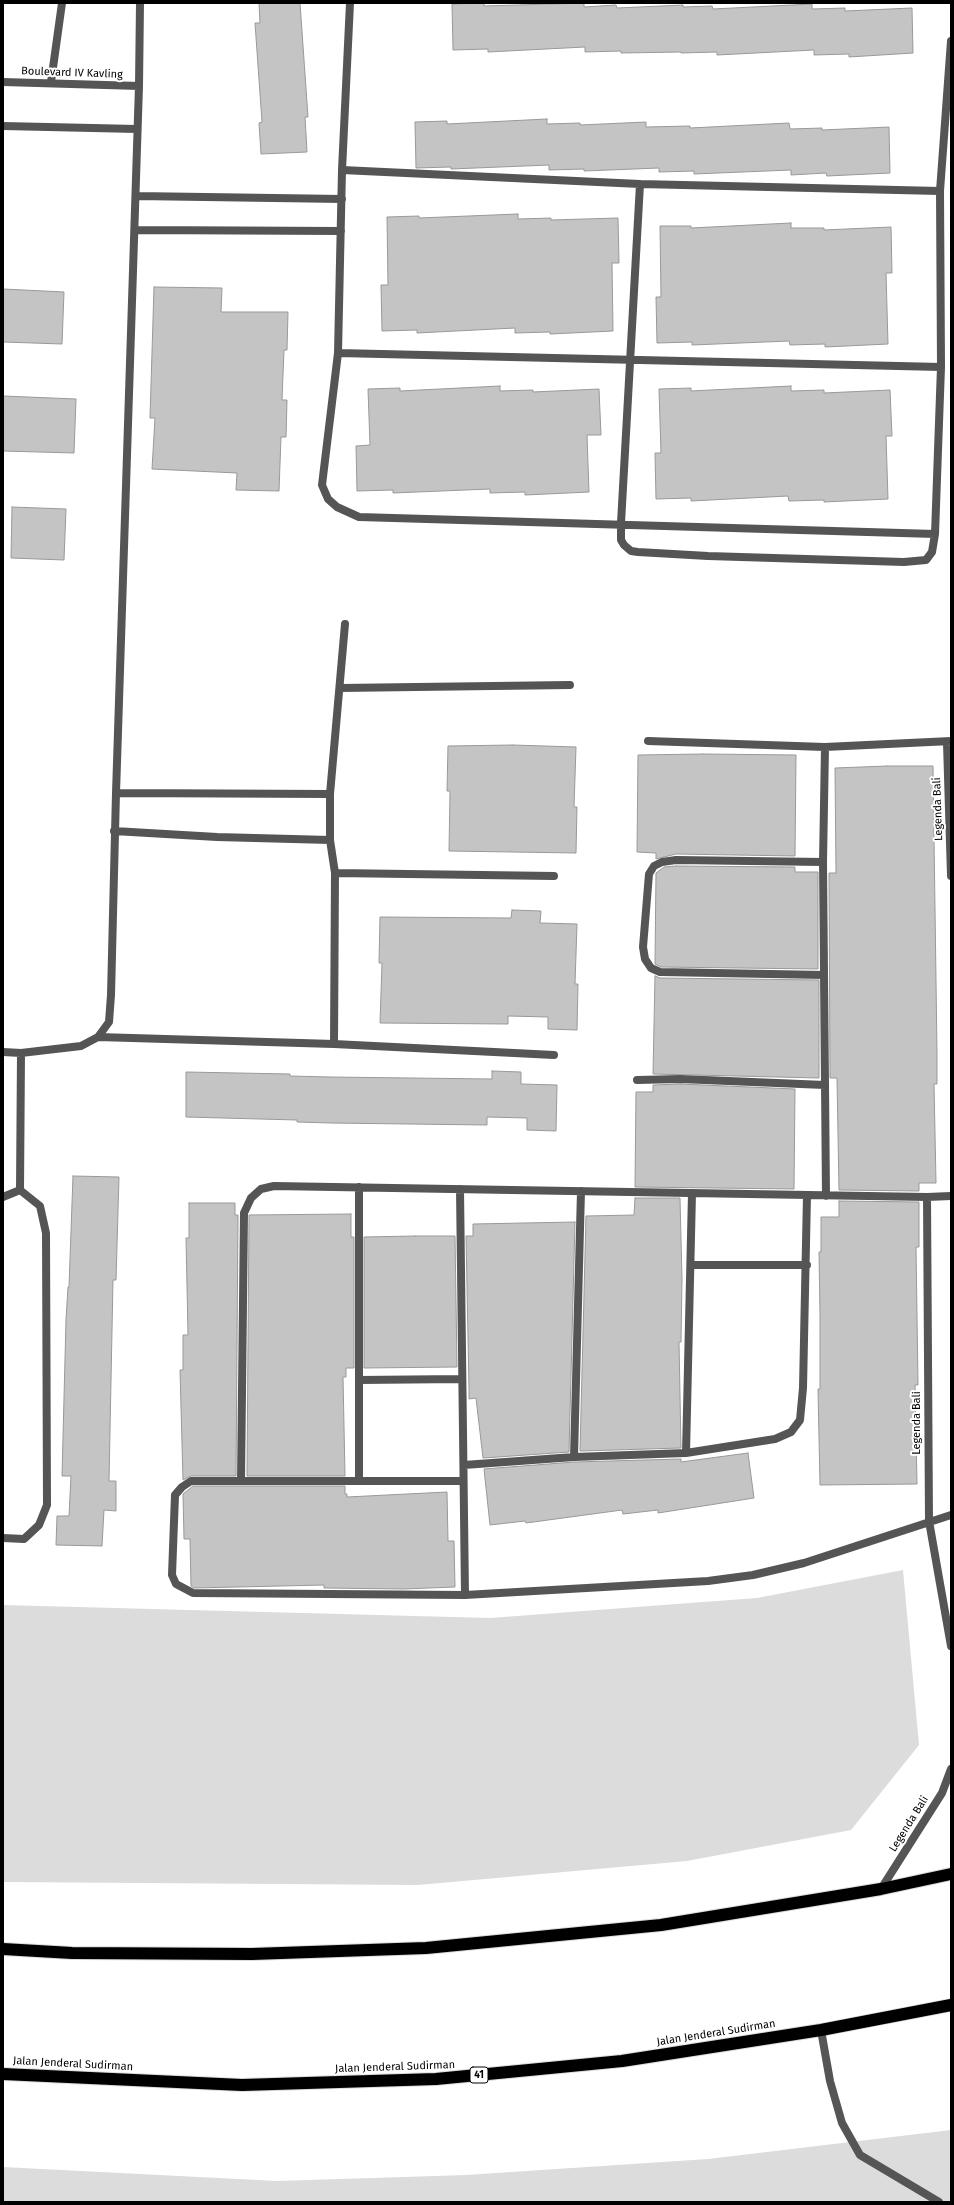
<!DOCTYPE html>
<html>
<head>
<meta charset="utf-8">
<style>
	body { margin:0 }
	#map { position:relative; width:954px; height:2205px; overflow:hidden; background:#fff; font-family:"Fira Sans",sans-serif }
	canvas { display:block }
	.frame { position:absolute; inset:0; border:4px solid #000; pointer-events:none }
</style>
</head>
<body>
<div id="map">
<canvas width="954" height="2205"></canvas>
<div class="frame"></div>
</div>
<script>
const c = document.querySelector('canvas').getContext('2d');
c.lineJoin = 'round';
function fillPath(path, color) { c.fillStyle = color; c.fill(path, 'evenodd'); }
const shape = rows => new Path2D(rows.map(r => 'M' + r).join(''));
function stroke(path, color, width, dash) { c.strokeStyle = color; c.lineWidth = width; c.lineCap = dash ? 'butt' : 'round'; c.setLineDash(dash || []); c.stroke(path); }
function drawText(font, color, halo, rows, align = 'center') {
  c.font = font + ' "Fira Sans",sans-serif'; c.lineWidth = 4; c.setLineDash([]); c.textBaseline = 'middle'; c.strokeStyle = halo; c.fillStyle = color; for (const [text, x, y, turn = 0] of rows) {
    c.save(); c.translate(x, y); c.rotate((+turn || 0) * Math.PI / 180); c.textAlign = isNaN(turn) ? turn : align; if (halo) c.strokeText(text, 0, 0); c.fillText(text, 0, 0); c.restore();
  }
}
fillPath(shape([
	[903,1570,919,1745,851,1830,687,1861,418,1885,3,1882,3,1605,490,1618,757,1598],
	[951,2130,951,2202,3,2202,3,2167,277,2181,466,2175,708,2159]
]), '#dcdcdc');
const building = shape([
	[259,3,300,3,308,117,305,117,307,152,261,154,259,123,262,122,255,23,260,23,259,3],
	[484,3,484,6,584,3,584,7,616,5,617,8,683,5,683,7,712,6,713,9,812,4,812,9,845,8,845,11,912,8,913,53,849,57,849,54,814,55,814,50,717,55,717,52,681,53,681,52,621,53,621,51,585,52,585,47,488,52,488,49,453,50,452,4,484,3],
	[547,119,547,124,580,123,580,125,646,122,646,127,690,126,690,128,789,123,790,129,822,128,822,130,889,127,890,173,827,176,826,173,791,175,791,170,694,174,694,171,659,172,659,168,584,171,584,169,549,170,549,165,451,169,451,167,416,168,415,122,447,121,447,124,547,119],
	[518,214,518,219,551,218,551,220,618,218,619,263,612,263,613,331,550,334,550,332,515,333,515,328,417,333,417,330,382,331,381,285,388,285,387,217,419,216,419,218,518,214],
	[791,223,791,228,824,228,824,230,891,227,892,273,886,273,888,344,825,347,825,344,790,345,789,341,692,345,692,342,657,343,656,297,661,297,660,226,691,226,691,228,791,223],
	[154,287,222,288,221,312,288,312,287,350,284,350,282,400,287,400,286,437,281,437,279,491,236,490,237,473,152,469,155,418,150,418,154,287],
	[3,289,64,292,62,344,3,342,3,289],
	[500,386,500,391,533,390,533,392,599,389,601,435,587,435,589,492,525,495,525,492,490,493,490,489,393,493,393,490,357,491,356,446,370,445,368,389,400,388,400,391,500,386],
	[791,386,791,391,824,390,824,393,890,390,892,436,886,436,888,499,824,502,824,500,789,501,788,496,691,501,691,498,656,499,655,453,661,453,659,389,691,388,691,391,791,386],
	[3,396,76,399,74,453,3,451,3,396],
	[12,507,66,509,64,560,11,558,12,507],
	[513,745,576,747,574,807,577,807,576,853,449,851,450,791,447,791,448,746,513,745],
	[703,754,796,755,795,856,676,854,656,859,656,853,637,852,638,755,703,754],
	[887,766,933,766,937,1052,937,1084,934,1084,936,1183,919,1183,919,1191,839,1190,837,1078,830,1078,829,873,836,873,835,768,887,766],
	[676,866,795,867,795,872,818,872,818,969,661,967,655,964,656,873,664,867,676,866],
	[512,910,541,911,540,923,577,924,575,984,578,984,577,1030,548,1029,548,1017,508,1016,508,1024,380,1023,382,963,379,963,380,917,511,918,512,910],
	[655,976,660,978,819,980,819,1078,653,1074,655,976],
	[492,1071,521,1072,521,1084,557,1085,556,1131,527,1130,527,1118,487,1117,487,1125,330,1123,297,1122,297,1120,186,1117,186,1072,290,1074,290,1076,330,1077,492,1079,492,1071],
	[680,1084,795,1089,794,1189,635,1187,636,1092,653,1092,653,1085,680,1084],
	[73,1176,119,1177,116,1280,113,1280,109,1481,116,1481,116,1511,104,1510,102,1546,56,1545,57,1516,69,1516,71,1476,62,1476,66,1320,68,1287,69,1287,73,1176],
	[635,1198,680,1198,682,1279,681,1342,679,1342,681,1448,580,1451,586,1216,634,1215,635,1198],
	[839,1201,919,1202,919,1247,916,1247,918,1385,915,1385,917,1484,820,1485,818,1389,820,1389,820,1315,819,1252,821,1252,821,1217,839,1217,839,1201],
	[189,1203,235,1203,235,1215,238,1215,236,1476,191,1476,183,1480,180,1370,183,1370,183,1335,188,1335,186,1238,189,1238,189,1203],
	[351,1214,351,1237,354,1237,354,1368,346,1368,346,1377,343,1377,345,1476,247,1476,249,1215,351,1214],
	[575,1222,569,1452,483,1458,476,1398,469,1399,469,1388,466,1236,473,1236,473,1224,575,1222],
	[415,1236,455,1236,457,1367,364,1368,364,1237,415,1236],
	[748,1453,754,1498,658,1513,658,1510,623,1514,622,1510,526,1523,525,1521,490,1525,484,1469,574,1462,681,1459,681,1462,748,1453],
	[193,1486,345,1486,345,1494,347,1494,347,1497,447,1492,448,1541,454,1541,455,1587,404,1589,324,1588,324,1585,194,1588,191,1586,190,1539,184,1539,183,1494,193,1486]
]);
fillPath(building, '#c4c4c4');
stroke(building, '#999', 1);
const highway = shape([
	[3,1949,72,1953,252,1954,426,1948,661,1925,881,1889,951,1874],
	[3,2074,242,2085,436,2079,622,2061,821,2030,951,2005]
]);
stroke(highway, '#dbdbdb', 14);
stroke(shape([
	[51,82,62,3]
]), '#555', 8);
stroke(shape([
	[350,3,342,170,338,353,322,485,328,499,337,507,359,517,935,534],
	[3,82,139,86],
	[3,126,137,129],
	[342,170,640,184,940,191],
	[640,184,621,523,621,540,624,545,631,551,638,552,708,556,904,562,926,560,932,552,935,534,941,367,940,191,951,41],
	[136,196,342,199],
	[135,230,341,231],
	[338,353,941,367],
	[340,688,570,685],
	[648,741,825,747,951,741],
	[947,743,951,876],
	[825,747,823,862,826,1196],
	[116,793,330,794],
	[114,831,217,837,330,840],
	[823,862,676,860,662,862,654,866,649,874,643,947,645,959,651,968,660,972,824,975],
	[335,873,554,876],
	[98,1037,334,1044,554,1055],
	[334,1044,335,873,330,840,330,794,345,624],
	[3,1052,21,1053,81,1046,98,1037,109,1022,111,995,116,793,139,86,140,3],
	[637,1080,680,1079,825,1085],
	[460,1189,465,1595],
	[3,1197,20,1190],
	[927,1197,929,1521,951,1646],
	[691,1265,807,1265],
	[359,1380,462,1379],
	[686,1453,692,1193],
	[574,1457,581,1191],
	[464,1465,574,1457,686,1453,775,1439,791,1432,800,1420,803,1388,807,1195],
	[241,1480,244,1213,251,1198,261,1189,274,1186,927,1197,951,1196],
	[359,1481,359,1187],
	[463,1481,191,1481,182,1487,175,1495,172,1575,176,1584,193,1593,465,1595,708,1581,753,1575,804,1563,951,1515],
	[3,1538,24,1539,39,1525,47,1505,46,1233,40,1206,20,1190,21,1053],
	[881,1889,942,1793,951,1769],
	[821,2030,830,2081,842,2123,860,2155,939,2202]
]), '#555', 8);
stroke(highway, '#000', 12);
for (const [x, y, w] of [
	[479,2075,18]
]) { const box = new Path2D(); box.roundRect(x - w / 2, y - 8, w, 16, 3); c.fillStyle = '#fff'; c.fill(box); stroke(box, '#000', 1); }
drawText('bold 10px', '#000', null, [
	["41",479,2075]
]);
drawText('11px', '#000', '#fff', [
	["Boulevard IV Kavling",72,73,2],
	["Legenda Bali",938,809,-92],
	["Legenda Bali",917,1423,-90],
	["Legenda Bali",909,1824,-58],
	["Jalan Jenderal Sudirman",716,2033,-9],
	["Jalan Jenderal Sudirman",73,2064,3],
	["Jalan Jenderal Sudirman",395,2067,-2]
]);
</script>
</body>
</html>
